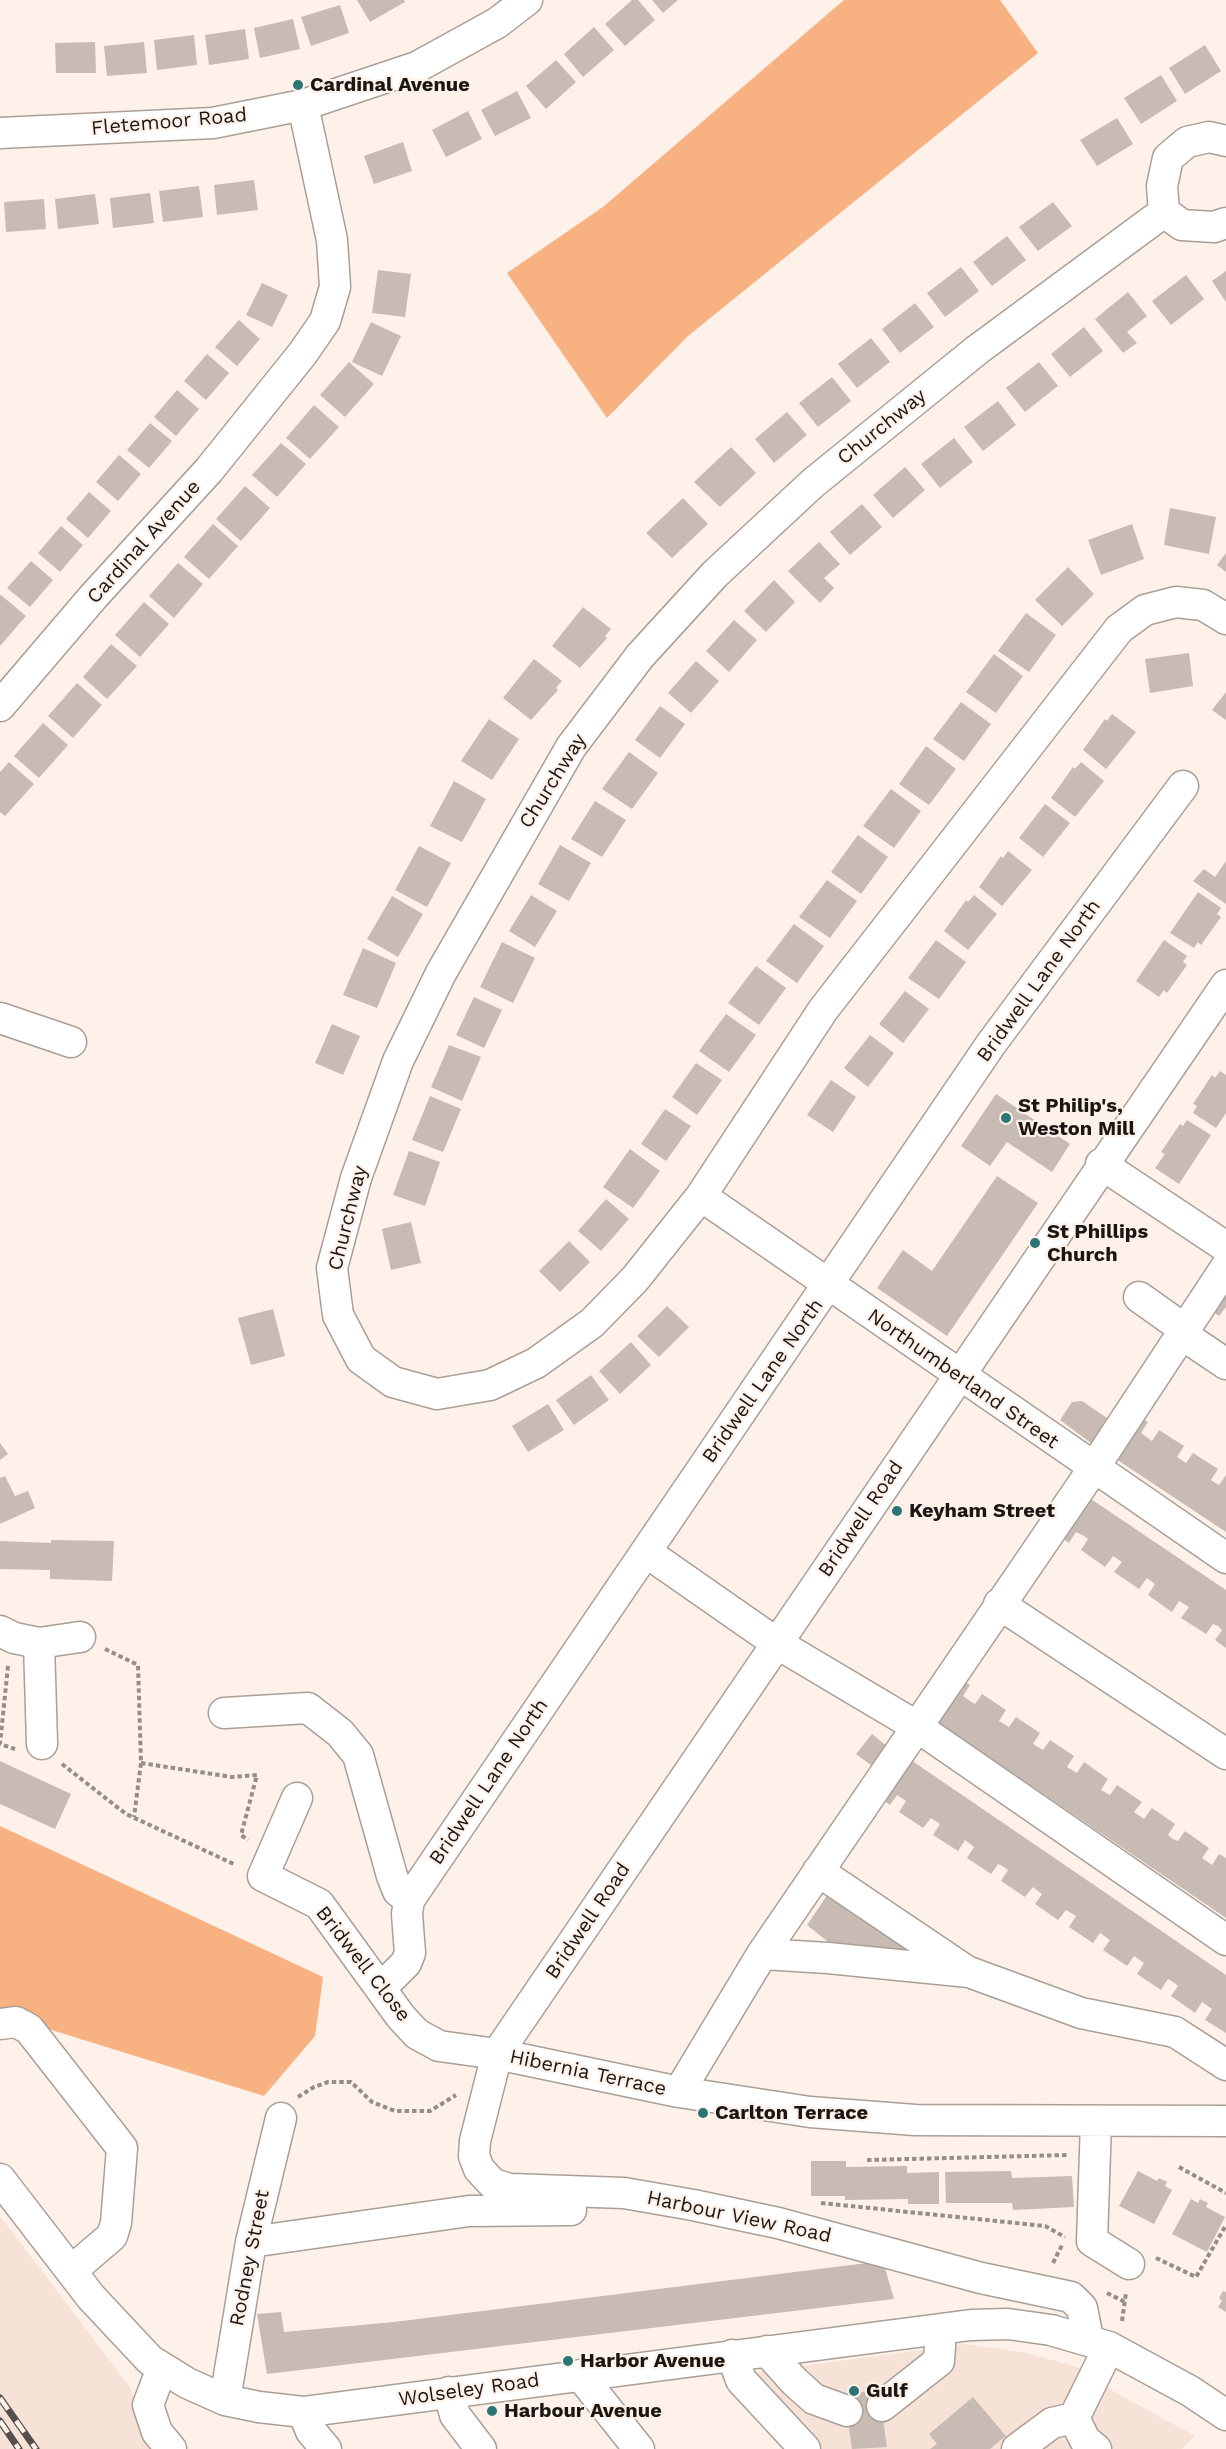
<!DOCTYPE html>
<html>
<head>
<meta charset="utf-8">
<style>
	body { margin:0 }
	canvas { display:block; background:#fdf1e9 }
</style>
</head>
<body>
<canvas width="1226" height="2449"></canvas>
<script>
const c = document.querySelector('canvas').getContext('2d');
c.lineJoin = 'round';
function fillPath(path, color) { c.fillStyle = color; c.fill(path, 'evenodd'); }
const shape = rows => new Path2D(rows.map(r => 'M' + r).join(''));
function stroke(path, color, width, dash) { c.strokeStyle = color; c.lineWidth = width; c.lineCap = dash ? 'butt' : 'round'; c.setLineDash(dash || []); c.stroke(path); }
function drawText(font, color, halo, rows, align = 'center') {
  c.font = font + ' "Work Sans",sans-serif'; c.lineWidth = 4.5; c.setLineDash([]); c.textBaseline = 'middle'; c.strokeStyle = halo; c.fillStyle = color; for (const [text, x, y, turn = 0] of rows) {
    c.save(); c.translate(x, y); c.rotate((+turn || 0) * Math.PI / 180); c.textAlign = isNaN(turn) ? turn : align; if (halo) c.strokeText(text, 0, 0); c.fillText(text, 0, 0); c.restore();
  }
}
fillPath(shape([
	[0,2216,130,2387,145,2432,159,2449,0,2449],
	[965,2344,1027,2353,1084,2369,1116,2393,1195,2436,1182,2449,815,2449,750,2373]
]), '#f6e2d6');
fillPath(shape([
	[844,0,1000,0,1038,53,688,336,607,418,507,273,603,207],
	[0,1826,323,1977,315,2036,264,2096,0,2014]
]), '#f8b181');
fillPath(shape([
	[357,0,404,0,405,2,370,22],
	[632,0,638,0,655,20,625,46,605,24],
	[652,0,678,0,663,13],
	[340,5,349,33,311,46,301,17],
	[293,19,300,49,260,58,254,28],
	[594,27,614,50,583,77,564,54],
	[245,29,249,59,209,65,205,35],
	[194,35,197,65,157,70,154,40],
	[95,42,96,73,56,73,55,43],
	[144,42,147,73,107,76,104,46],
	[1205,45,1221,71,1185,94,1169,68],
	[556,60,576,82,546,109,526,86],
	[1161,75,1177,101,1141,124,1124,98],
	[517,91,531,118,495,136,481,110],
	[468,111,482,139,446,157,432,130],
	[1117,118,1133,144,1097,166,1080,140],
	[403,142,412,171,374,184,364,156],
	[254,180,258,210,217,215,214,185],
	[199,186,203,217,163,222,159,191],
	[150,193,154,223,113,228,110,198],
	[95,194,99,224,58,229,55,199],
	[44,199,46,229,6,232,4,202],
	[1053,202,1072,226,1038,251,1019,227],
	[1007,236,1026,260,992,286,973,262],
	[961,267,979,291,945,317,927,293],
	[378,270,411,274,405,317,372,313],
	[1226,271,1226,302,1212,281],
	[1186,275,1204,299,1171,325,1152,301],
	[262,283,288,295,272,327,246,315],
	[1128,292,1147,316,1127,332,1137,343,1123,353,1095,319],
	[915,303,934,327,900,353,882,329],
	[239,320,260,339,237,366,215,347],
	[371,322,401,336,382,376,352,362],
	[1084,327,1103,351,1070,377,1051,354],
	[871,338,890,362,857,388,838,364],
	[207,354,229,373,206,400,184,381],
	[349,362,374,384,345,417,320,395],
	[1039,362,1058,386,1025,412,1006,388],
	[832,377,851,401,818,427,799,403],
	[177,390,199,409,176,436,154,417],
	[998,401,1016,425,983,451,964,427],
	[314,405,339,427,310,459,286,438],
	[787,412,807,435,774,463,755,439],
	[150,423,172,441,149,468,127,450],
	[954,438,973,462,940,488,921,464],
	[281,443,306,464,277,497,252,475],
	[731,447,756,473,720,507,694,482],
	[119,455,141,474,118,501,96,482],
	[905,467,925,490,893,518,873,495],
	[245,486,270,508,241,541,216,519],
	[89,492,111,511,88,538,66,519],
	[683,498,708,524,672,558,646,533],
	[862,504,882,527,850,555,830,532],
	[1170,508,1216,517,1209,554,1164,545],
	[213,524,238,546,209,579,184,557],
	[1132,524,1144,559,1101,575,1088,540],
	[61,526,83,545,60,572,38,553],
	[819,542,840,564,824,578,834,588,820,603,788,571],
	[1226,553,1226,572,1217,565],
	[31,561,53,580,30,607,7,588],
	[178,563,203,584,174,618,149,596],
	[1068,567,1094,594,1062,626,1035,600],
	[774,580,795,602,766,632,744,611],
	[1,595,26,616,0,646,0,596],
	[144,602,169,624,140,657,115,635],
	[583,607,611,629,605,636,607,638,580,668,552,646],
	[1026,613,1056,635,1029,672,998,651],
	[734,620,757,640,729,672,706,651],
	[111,644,137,666,107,699,83,677],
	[1189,653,1193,686,1150,693,1145,659],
	[994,654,1023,676,996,713,966,692],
	[534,659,562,681,556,688,558,690,531,720,503,698],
	[696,661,719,681,691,713,668,693],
	[77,683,102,705,73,738,48,716],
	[1226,692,1226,720,1212,710],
	[961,702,991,724,964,761,933,739],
	[660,706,685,724,660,758,635,740],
	[1112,714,1136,732,1106,769,1083,750,1105,719,1107,721],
	[489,719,519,739,492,780,461,761],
	[43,723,68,745,39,778,14,756],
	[926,746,956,769,929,805,899,784],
	[629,752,658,773,632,809,602,789],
	[9,762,34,784,5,816,0,812,0,772],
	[1081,762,1104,781,1075,817,1051,798,1073,767,1075,769],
	[454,781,486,799,462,842,430,826],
	[891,789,921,811,894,848,863,826],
	[595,801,626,820,602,857,571,839],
	[1045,804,1070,823,1043,857,1019,838],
	[858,835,888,857,861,894,831,872],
	[560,845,591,863,569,901,538,884],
	[419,846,451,863,427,907,395,890],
	[1008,851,1032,870,1002,906,979,887,1001,856,1003,858],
	[1226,861,1226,904,1193,881,1204,869,1215,877],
	[827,880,857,901,830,938,799,917],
	[1198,892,1221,908,1217,914,1221,917,1201,945,1198,942,1194,948,1170,933],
	[531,895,557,911,535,947,509,931],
	[974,895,997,914,968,950,944,931,966,900,968,902],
	[392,896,423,914,398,957,367,939],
	[794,924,824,946,797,983,766,961],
	[936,940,966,962,939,999,908,978],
	[1164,940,1187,956,1183,962,1187,965,1167,993,1164,990,1159,997,1136,981],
	[502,942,535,958,513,1003,480,987],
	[363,948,396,963,377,1008,343,995],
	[756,966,786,988,759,1025,728,1003],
	[905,991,929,1009,903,1043,879,1024],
	[474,997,502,1010,484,1048,456,1035],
	[726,1014,756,1035,729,1072,699,1051],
	[332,1024,360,1036,343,1075,315,1063],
	[870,1035,894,1053,868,1087,844,1068],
	[449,1045,481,1057,462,1101,431,1087],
	[696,1063,722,1080,697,1115,672,1097],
	[1220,1071,1226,1075,1226,1113,1216,1128,1193,1113,1197,1106,1193,1104,1212,1075,1215,1078],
	[831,1080,856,1097,833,1132,807,1115],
	[996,1094,1070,1144,1052,1172,1007,1142,990,1166,961,1146],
	[430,1096,461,1109,443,1152,412,1140],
	[665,1109,691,1126,666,1161,641,1144],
	[1187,1120,1211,1135,1179,1184,1155,1168,1165,1154,1161,1152,1180,1124,1183,1126],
	[630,1149,660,1171,633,1208,603,1187],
	[409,1151,440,1162,425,1206,393,1195],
	[997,1176,1038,1203,947,1336,877,1288,903,1250,932,1271],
	[606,1199,629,1219,601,1251,578,1231],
	[411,1222,421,1263,391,1270,382,1229],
	[569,1241,590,1262,560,1292,539,1271],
	[1226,1281,1226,1307,1219,1316,1208,1308],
	[667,1306,689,1327,659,1357,637,1336],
	[273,1309,285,1356,251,1365,238,1318],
	[631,1342,651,1365,620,1394,599,1371],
	[591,1375,609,1400,574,1425,556,1400],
	[1082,1401,1107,1418,1091,1443,1060,1420,1072,1402],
	[548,1404,564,1430,528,1452,512,1426],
	[1136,1414,1148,1422,1141,1433,1148,1438,1152,1441,1159,1430,1184,1446,1177,1457,1186,1463,1193,1453,1218,1469,1211,1480,1214,1482,1219,1485,1226,1475,1226,1532,1110,1455],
	[0,1443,8,1454,0,1460],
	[5,1476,15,1496,28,1491,35,1508,0,1524,0,1478],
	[1085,1495,1226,1590,1226,1648,1215,1640,1222,1630,1218,1626,1213,1624,1206,1634,1181,1618,1189,1607,1179,1601,1172,1612,1148,1595,1155,1584,1147,1578,1139,1589,1114,1572,1122,1562,1113,1556,1105,1567,1081,1550,1088,1539,1084,1536,1076,1532,1069,1543,1057,1535],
	[51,1540,114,1541,112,1581,50,1579,50,1570,0,1569,0,1541,51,1543],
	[958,1677,970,1685,963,1696,970,1701,975,1704,982,1694,1006,1710,999,1721,1009,1727,1016,1717,1040,1733,1033,1744,1043,1750,1050,1740,1074,1756,1067,1767,1077,1773,1084,1762,1108,1779,1101,1790,1110,1795,1117,1785,1142,1802,1134,1812,1144,1819,1152,1808,1175,1824,1168,1835,1173,1839,1178,1841,1185,1831,1209,1848,1202,1858,1212,1865,1219,1854,1226,1858,1226,1918,930,1717],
	[872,1734,887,1746,872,1766,856,1754],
	[905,1756,1226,1975,1226,2033,1205,2020,1212,2009,1202,2002,1195,2013,1171,1996,1178,1986,1173,1982,1168,1979,1161,1990,1137,1974,1144,1963,1134,1956,1127,1966,1103,1950,1110,1940,1100,1933,1093,1943,1069,1927,1076,1916,1066,1910,1058,1920,1035,1904,1042,1894,1033,1887,1025,1897,1001,1881,1008,1870,1004,1867,998,1864,991,1874,967,1858,974,1847,965,1840,958,1851,933,1835,940,1824,931,1818,923,1828,899,1812,906,1801,897,1795,890,1805,877,1796],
	[0,1761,71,1794,55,1829,0,1804],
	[830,1891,926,1951,916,1959,837,1949,807,1925],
	[811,2161,846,2161,846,2167,907,2166,907,2173,939,2172,939,2204,908,2204,908,2199,845,2200,845,2196,811,2196],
	[1011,2171,1012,2178,1072,2176,1074,2207,1013,2210,1012,2203,946,2203,945,2172],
	[1138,2171,1157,2181,1159,2178,1167,2182,1165,2186,1172,2190,1154,2224,1119,2206],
	[1191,2199,1198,2203,1200,2199,1208,2203,1206,2207,1225,2217,1207,2252,1172,2234],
	[883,2261,894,2299,267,2374,257,2314,281,2312,284,2332,394,2322],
	[1223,2291,1226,2292,1226,2312,1218,2307,1222,2301,1219,2298],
	[879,2390,887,2447,852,2449,844,2394],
	[973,2397,1006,2436,990,2449,930,2449,937,2444,929,2434]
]), '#c7bbb4');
const minor = shape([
	[0,133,213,123,303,105,417,67,497,23,527,0],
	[1226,141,1209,137,1187,142,1168,158,1162,186,1164,212,1182,225,1214,227,1226,223],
	[1164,212,977,350,813,483,715,574,640,656,571,747,441,973,398,1061,356,1178,332,1268,338,1315,361,1359,393,1382,437,1394,490,1385,536,1363,592,1323,635,1279,701,1196,823,1010,1119,629,1145,610,1176,602,1203,605,1226,619],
	[0,706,93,597,209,470,303,353,325,321,335,287,332,240,303,105],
	[0,1018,71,1042],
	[1101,1164,1226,1247],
	[701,1196,1226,1558],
	[1139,1297,1184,1329],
	[1180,1333,1226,1364],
	[646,1552,778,1644,916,1726,1226,1940],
	[999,1604,1226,1754],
	[0,1631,14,1638,39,1643,80,1637],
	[39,1643,42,1744],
	[224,1713,308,1708,340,1733,358,1755,392,1876,398,1891,409,1900],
	[297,1798,263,1876,319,1904,401,2017,417,2034,439,2046,497,2054,679,2092,810,2112,915,2120,1226,2121],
	[818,1871,965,1970],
	[762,1954,828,1958,969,1972,1081,2013,1175,2032,1226,2065],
	[381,1988,406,1963,410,1953,407,1914,409,1900,991,1044,1183,786],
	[0,2024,16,2022,29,2029,122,2148,116,2223,112,2236,71,2271],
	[679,2092,762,1954,1093,1469,1226,1267],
	[1096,2122,1092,2241,1129,2264],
	[0,2179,91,2297,150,2360,187,2383,225,2400,259,2407,303,2412,971,2325,1008,2324,1051,2330,1109,2347,1190,2391,1226,2415],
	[251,2242,469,2211,571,2210],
	[1088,2339,1082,2308,1071,2297,981,2278,778,2223,693,2205,624,2193,510,2189,493,2184,479,2169,474,2156,475,2141,497,2054,1226,985],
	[767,2351,794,2381,814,2399,847,2411],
	[732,2355,741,2380,805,2449],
	[162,2368,148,2405,157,2432,171,2449],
	[580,2375,639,2449],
	[449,2392,455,2415,481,2449],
	[225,2400,251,2242,281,2118],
	[882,2406,939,2361,941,2329],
	[303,2412,311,2431,326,2449],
	[1074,2418,1085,2440,1096,2449],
	[1017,2449,1052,2423,1074,2418,1109,2347]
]);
stroke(minor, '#aa9f97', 33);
stroke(shape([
	[105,1649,138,1665,141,1763,134,1817],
	[8,1666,0,1744,15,1749],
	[141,1763,232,1777,257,1775,241,1835,248,1840],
	[62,1764,126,1814,236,1865],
	[298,2097,314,2087,328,2082,351,2082,372,2102,395,2111,430,2111,456,2095],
	[867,2160,1068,2155],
	[1179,2167,1226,2193],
	[821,2203,1045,2226,1065,2237],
	[1156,2258,1196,2277,1226,2225],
	[1053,2263,1063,2243],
	[1107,2293,1125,2302],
	[1122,2321,1126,2293]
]), '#968d88', 4, [4.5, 3]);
stroke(minor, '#fff', 30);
const rail = shape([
	[0,2398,36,2449],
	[0,2421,19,2449]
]);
stroke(rail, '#56504c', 7);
stroke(rail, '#fdf1e9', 4.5, [14]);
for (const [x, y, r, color] of [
	[298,85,6,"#2b7575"],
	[1006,1118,6,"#2b7575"],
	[1035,1243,6,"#2b7575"],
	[897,1511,6,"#2b7575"],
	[703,2113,6,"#2b7575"],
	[568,2361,6,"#2b7575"],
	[854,2391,6,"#2b7575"],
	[492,2411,6,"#2b7575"]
]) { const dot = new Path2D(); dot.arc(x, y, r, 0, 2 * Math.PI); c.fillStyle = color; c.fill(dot); stroke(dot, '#fdf1e9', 2); }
drawText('bold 20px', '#1a1613', '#fdf1e9', [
	["Cardinal Avenue",310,85],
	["St Philip's,",1018,1106],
	["Weston Mill",1018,1129],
	["St Phillips",1047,1232],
	["Church",1047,1255],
	["Keyham Street",909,1511],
	["Carlton Terrace",715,2113],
	["Harbor Avenue",580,2361],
	["Gulf",866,2391],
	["Harbour Avenue",504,2411]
], 'left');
drawText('20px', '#1a1613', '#fdf1e9', [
	["Fletemoor Road",169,122,-5],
	["Churchway",882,427,-39],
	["Cardinal Avenue",144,542,-48],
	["Churchway",553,781,-58],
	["Bridwell Lane North",1039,981,-54],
	["Churchway",348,1218,-76],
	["Northumberland Street",963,1379,35],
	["Bridwell Lane North",763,1381,-55],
	["Bridwell Road",861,1519,-56],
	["Bridwell Lane North",489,1782,-56],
	["Bridwell Road",588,1921,-56],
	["Bridwell Close",363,1964,52],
	["Hibernia Terrace",588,2073,12],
	["Harbour View Road",739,2217,12],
	["Rodney Street",250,2258,-79],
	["Wolseley Road",469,2390,-8]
]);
</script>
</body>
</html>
